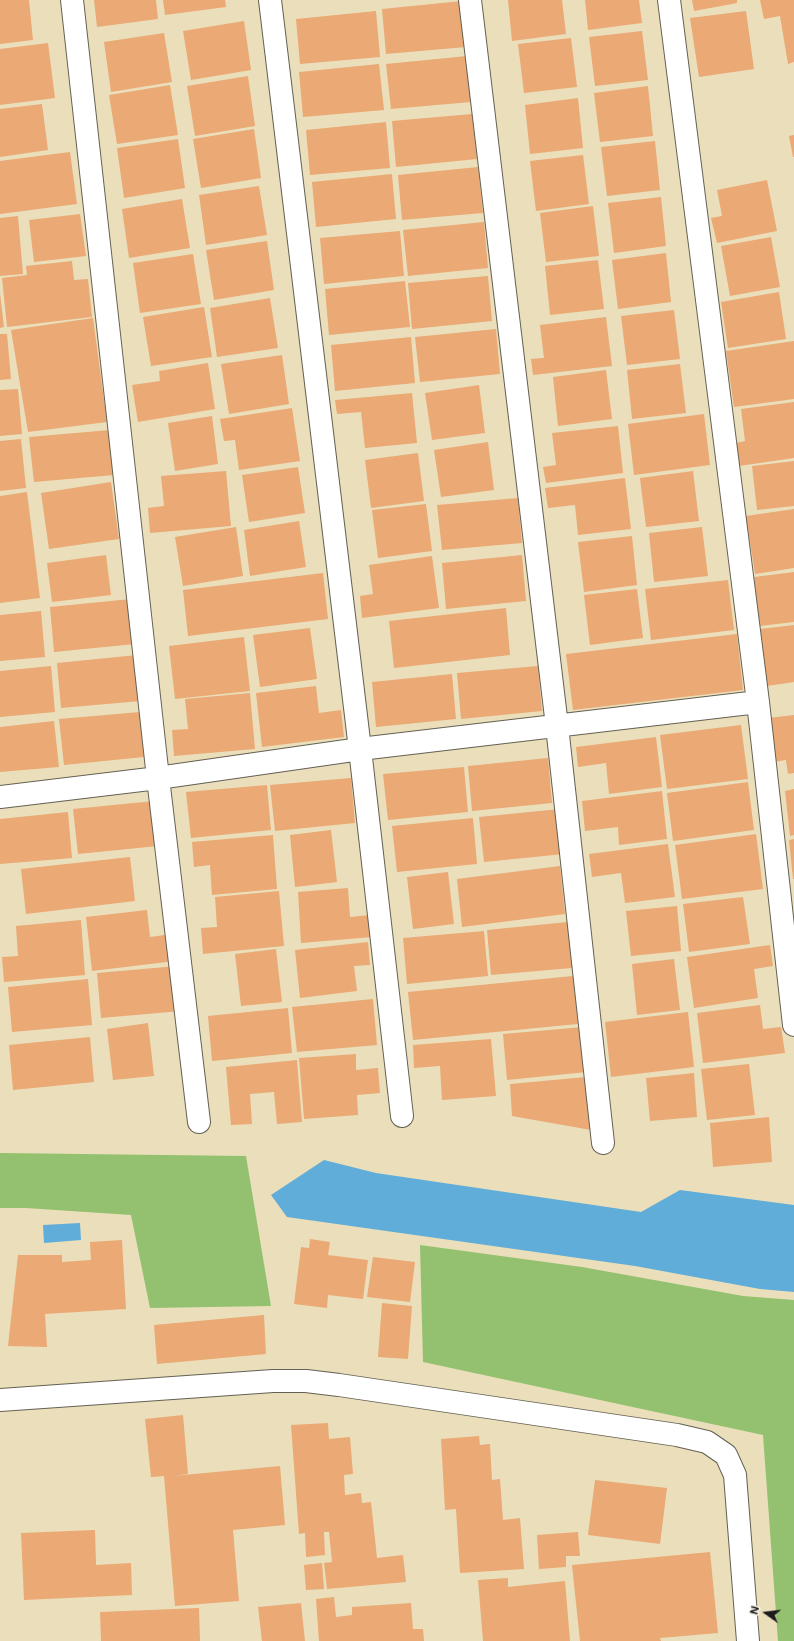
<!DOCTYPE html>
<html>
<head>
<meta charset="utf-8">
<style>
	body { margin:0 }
	#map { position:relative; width:794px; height:1641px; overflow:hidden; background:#eadfba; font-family:Mali,sans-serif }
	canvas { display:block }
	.north { position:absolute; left:746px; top:1593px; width:40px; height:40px; -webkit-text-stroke:3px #f7f3e8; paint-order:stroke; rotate:284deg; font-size:11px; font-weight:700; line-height:16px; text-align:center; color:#1c1c1c }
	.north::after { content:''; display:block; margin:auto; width:14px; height:18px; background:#1c1c1c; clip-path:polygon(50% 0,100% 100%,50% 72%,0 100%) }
</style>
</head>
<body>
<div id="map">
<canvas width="794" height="1641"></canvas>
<div class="north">N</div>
</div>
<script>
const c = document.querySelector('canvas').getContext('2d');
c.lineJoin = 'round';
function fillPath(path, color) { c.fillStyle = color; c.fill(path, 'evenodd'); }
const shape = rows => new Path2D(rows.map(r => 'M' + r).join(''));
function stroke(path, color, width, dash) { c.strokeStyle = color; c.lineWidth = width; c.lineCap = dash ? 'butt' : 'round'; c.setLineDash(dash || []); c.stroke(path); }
fillPath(shape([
	[0,1153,246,1156,271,1306,150,1308,131,1215,26,1208,0,1208],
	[420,1245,582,1267,743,1296,794,1300,794,1641,778,1641,763,1435,423,1362]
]), '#93c170');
fillPath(shape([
	[324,1160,376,1173,641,1212,680,1190,794,1205,794,1292,760,1289,635,1266,287,1217,271,1195],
	[80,1223,81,1240,44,1243,43,1225]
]), '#60add9');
fillPath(shape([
	[0,0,29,0,33,40,0,44],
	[94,0,156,0,158,19,97,27],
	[163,0,225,0,226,7,165,15],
	[508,0,562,0,566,34,512,41],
	[585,0,639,0,642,23,588,30],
	[692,0,737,0,737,3,694,11],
	[760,0,794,0,794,62,788,64,780,16,764,19],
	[462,1,466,47,386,54,382,9],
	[376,11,380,57,300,64,296,19],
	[746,11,754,69,699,77,690,18],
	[244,21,251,70,191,80,183,31],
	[642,31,648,80,595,86,589,37],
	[164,33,172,82,111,92,104,42],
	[571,38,577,87,524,93,518,44],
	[48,43,55,98,0,105,0,49],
	[467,56,471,102,391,109,386,64],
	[379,64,384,110,303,117,299,72],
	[248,76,255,126,195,136,187,86],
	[170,85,178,135,117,144,109,95],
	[648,86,653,136,600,142,594,93],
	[578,98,583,148,530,154,525,105],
	[42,104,48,150,0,157,0,109],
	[472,114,477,159,396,167,392,121],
	[386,122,390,168,310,175,306,130],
	[254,129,261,178,201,188,193,139],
	[794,135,794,157,793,157,789,136],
	[178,139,185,188,124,198,117,148],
	[655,141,660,190,607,196,601,147],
	[70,152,77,204,0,214,0,161],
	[583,155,589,204,536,211,530,161],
	[478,167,483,213,402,220,398,175],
	[392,174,396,219,316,227,312,182],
	[767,180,777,231,717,243,711,218,722,216,717,190],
	[259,186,267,235,206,245,199,195],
	[661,197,666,246,614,253,608,203],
	[182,199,190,248,129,258,122,209],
	[593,206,599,256,546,262,540,213],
	[80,214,86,256,34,262,29,220],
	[18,216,23,274,0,276,0,218],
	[484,222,488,268,408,276,403,230],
	[400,231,404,276,324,284,320,238],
	[771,237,780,287,730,296,721,246],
	[267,241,274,290,214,300,206,250],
	[666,253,671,302,618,309,612,260],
	[193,254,201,304,140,313,133,263],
	[598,260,604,309,550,315,545,266],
	[72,261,74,280,88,279,92,317,7,327,2,278,27,275,26,266],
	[488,276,492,321,412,329,408,283],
	[405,281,410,327,329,335,325,289],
	[779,292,786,339,728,348,721,302],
	[0,293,4,327,0,328],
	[270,298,278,348,217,357,210,308],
	[204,307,212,357,151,366,143,317],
	[674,310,680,359,627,365,621,316],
	[606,317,612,366,533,375,531,359,544,358,540,325],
	[93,318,107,422,28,432,11,330],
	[496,329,500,374,420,382,415,337],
	[0,334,7,334,11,379,0,380],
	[411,337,415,383,335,391,331,345],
	[794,341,794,399,734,407,726,351],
	[282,355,289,404,229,414,221,364],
	[208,363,215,409,138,422,132,385,160,381,159,371],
	[680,364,686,413,632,419,627,370],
	[606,370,612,419,558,426,553,377],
	[479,385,485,433,432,440,425,393],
	[18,389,22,434,0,436,0,390],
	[412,393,417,443,365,448,361,412,337,414,335,400],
	[794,402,794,458,739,466,736,443,745,441,741,409],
	[292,408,300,461,239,470,235,440,224,441,220,419],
	[704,414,710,465,634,475,628,424],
	[212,416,218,464,175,471,168,423],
	[618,426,623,473,546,483,543,467,556,465,552,433],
	[110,430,114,475,34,482,29,437],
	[21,439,26,488,0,491,0,441],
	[488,442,494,490,441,497,434,450],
	[418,453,424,501,371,508,365,460],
	[794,461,794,506,757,510,752,466],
	[298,467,305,513,249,522,242,475],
	[226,471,231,526,150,533,148,508,164,506,161,476],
	[693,471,699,521,646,527,640,478],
	[625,478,631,529,578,535,575,505,548,508,545,488],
	[111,482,119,539,49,549,41,493],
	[27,492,40,598,0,603,0,496],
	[518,498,522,543,442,550,437,505],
	[426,504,432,551,378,558,372,510],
	[794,509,794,568,755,574,746,516],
	[299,521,306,567,250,576,244,530],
	[236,527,243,576,183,586,175,537],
	[702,527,708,576,654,582,649,533],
	[632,536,637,585,584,592,578,542],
	[106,555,111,595,52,602,47,563],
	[522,555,526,601,446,609,442,563],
	[432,556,439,608,362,618,360,596,373,594,369,565],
	[794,572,794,622,760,626,754,577],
	[323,573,328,619,188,636,183,590],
	[728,580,734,630,651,640,645,589],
	[637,589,643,638,590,645,584,595],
	[131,599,135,644,54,652,50,607],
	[506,608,510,655,394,668,389,621],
	[41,611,45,657,0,661,0,615],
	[794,625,794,682,767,686,760,629],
	[310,628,317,679,260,687,253,635],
	[737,634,743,690,573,710,566,654],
	[244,637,250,691,175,699,169,646],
	[137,655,141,701,61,708,57,663],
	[51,666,55,712,0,717,0,671],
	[538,666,542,711,461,719,457,673],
	[452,674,456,719,376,727,372,682],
	[316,686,319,713,341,710,344,737,262,747,256,693],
	[250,693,255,749,174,756,172,730,188,729,185,699],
	[140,712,144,757,64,765,59,719],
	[794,715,794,773,788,774,786,760,773,762,768,718],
	[54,721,59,767,0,772,0,727],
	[741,725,748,779,667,789,660,735],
	[656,737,662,787,609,794,606,763,578,767,576,747],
	[548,758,552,803,472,811,468,766],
	[464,767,468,812,388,820,383,774],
	[351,778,355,823,275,831,270,785],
	[748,782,754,830,673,841,667,793],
	[267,785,271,830,191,838,186,792],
	[794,789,794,835,790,836,785,791],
	[662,791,667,839,619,845,618,827,585,831,582,801],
	[154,801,158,846,78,854,73,809],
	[560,809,564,854,484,862,479,817],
	[68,812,72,858,0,864,0,819],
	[473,818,477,864,397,872,392,826],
	[331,830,337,882,295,887,290,835],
	[756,834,763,889,682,899,675,845],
	[273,835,277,889,212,895,210,865,194,867,192,842],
	[794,839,794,879,793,879,789,840],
	[668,844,675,897,625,903,621,873,592,877,589,854],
	[130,857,135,901,26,914,21,869],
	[560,866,565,914,462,927,457,879],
	[448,872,454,924,413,929,407,877],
	[348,888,350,917,370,915,372,937,301,943,298,892],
	[279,891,284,946,203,954,201,928,217,927,215,897],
	[743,897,750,944,689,952,683,904],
	[677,906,681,951,631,956,626,911],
	[147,910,150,937,172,934,175,961,92,971,86,917],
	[81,920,85,975,4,982,2,957,18,956,16,926],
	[568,922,572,968,491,975,487,930],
	[484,931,488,976,407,984,403,938],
	[368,942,370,965,354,966,357,991,300,998,295,950],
	[770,945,773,966,754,969,758,998,694,1008,687,957],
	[276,949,282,1002,241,1006,235,954],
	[674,959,680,1010,637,1015,632,964],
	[177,966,181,1011,101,1018,97,973],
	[573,976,578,1024,413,1040,408,992],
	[88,979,92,1025,12,1032,8,987],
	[373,999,377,1045,297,1052,292,1007],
	[760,1005,763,1029,781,1027,785,1053,703,1063,697,1013],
	[288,1008,292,1053,212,1061,208,1016],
	[688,1012,694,1067,611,1077,605,1022],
	[148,1023,154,1076,113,1080,107,1029],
	[583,1027,587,1072,507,1080,503,1034],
	[90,1037,94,1082,13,1090,9,1045],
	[491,1039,496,1096,442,1100,440,1066,414,1068,413,1045],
	[356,1054,356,1070,378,1068,380,1093,357,1095,358,1115,304,1119,299,1058],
	[297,1060,302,1122,277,1124,274,1092,250,1094,252,1124,231,1125,226,1067],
	[749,1064,755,1115,707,1120,701,1069],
	[694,1073,697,1117,650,1121,646,1078],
	[586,1077,591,1130,512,1116,510,1084],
	[769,1117,772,1162,713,1167,710,1123],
	[310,1239,330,1242,328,1255,368,1260,363,1299,328,1295,327,1308,294,1304,301,1247,309,1248],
	[122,1240,126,1309,45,1314,47,1347,8,1346,18,1255,62,1255,62,1262,91,1260,90,1242],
	[373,1257,415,1262,410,1302,367,1297],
	[382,1303,412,1306,408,1359,378,1357],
	[264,1315,266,1354,157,1364,154,1325],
	[183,1415,188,1474,173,1476,280,1466,285,1525,233,1530,239,1601,175,1606,164,1476,151,1477,145,1419],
	[328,1423,329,1439,350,1437,353,1474,344,1475,345,1495,361,1493,362,1503,371,1502,377,1558,403,1555,406,1582,327,1589,324,1563,332,1562,329,1532,324,1532,325,1555,306,1557,305,1533,299,1534,291,1425],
	[479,1436,480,1445,490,1444,492,1480,500,1479,503,1520,520,1518,524,1569,460,1573,456,1509,445,1510,441,1439],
	[595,1480,667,1488,660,1544,588,1535],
	[95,1530,96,1565,131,1563,132,1595,24,1600,21,1533],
	[578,1532,580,1556,566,1556,566,1567,539,1569,537,1535],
	[710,1552,718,1633,660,1638,661,1641,580,1641,572,1565],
	[322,1563,324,1589,306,1590,304,1565],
	[508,1578,508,1587,565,1581,570,1641,483,1641,478,1580],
	[334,1597,336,1617,352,1615,352,1607,411,1603,413,1629,423,1629,424,1641,319,1641,316,1599],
	[301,1603,305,1641,262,1641,258,1607],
	[199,1608,200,1641,101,1641,100,1612]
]), '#eaa975');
const minor = shape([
	[72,0,158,778,199,1122],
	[270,0,360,749,402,1116],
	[470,0,557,726,603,1143],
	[669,0,758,702,794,1025],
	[0,797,158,778,360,749,758,702],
	[0,1400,273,1381,306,1381,339,1385,677,1435,707,1442,726,1455,735,1475,748,1641]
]);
stroke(minor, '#646053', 24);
stroke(minor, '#fff', 22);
</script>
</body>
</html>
